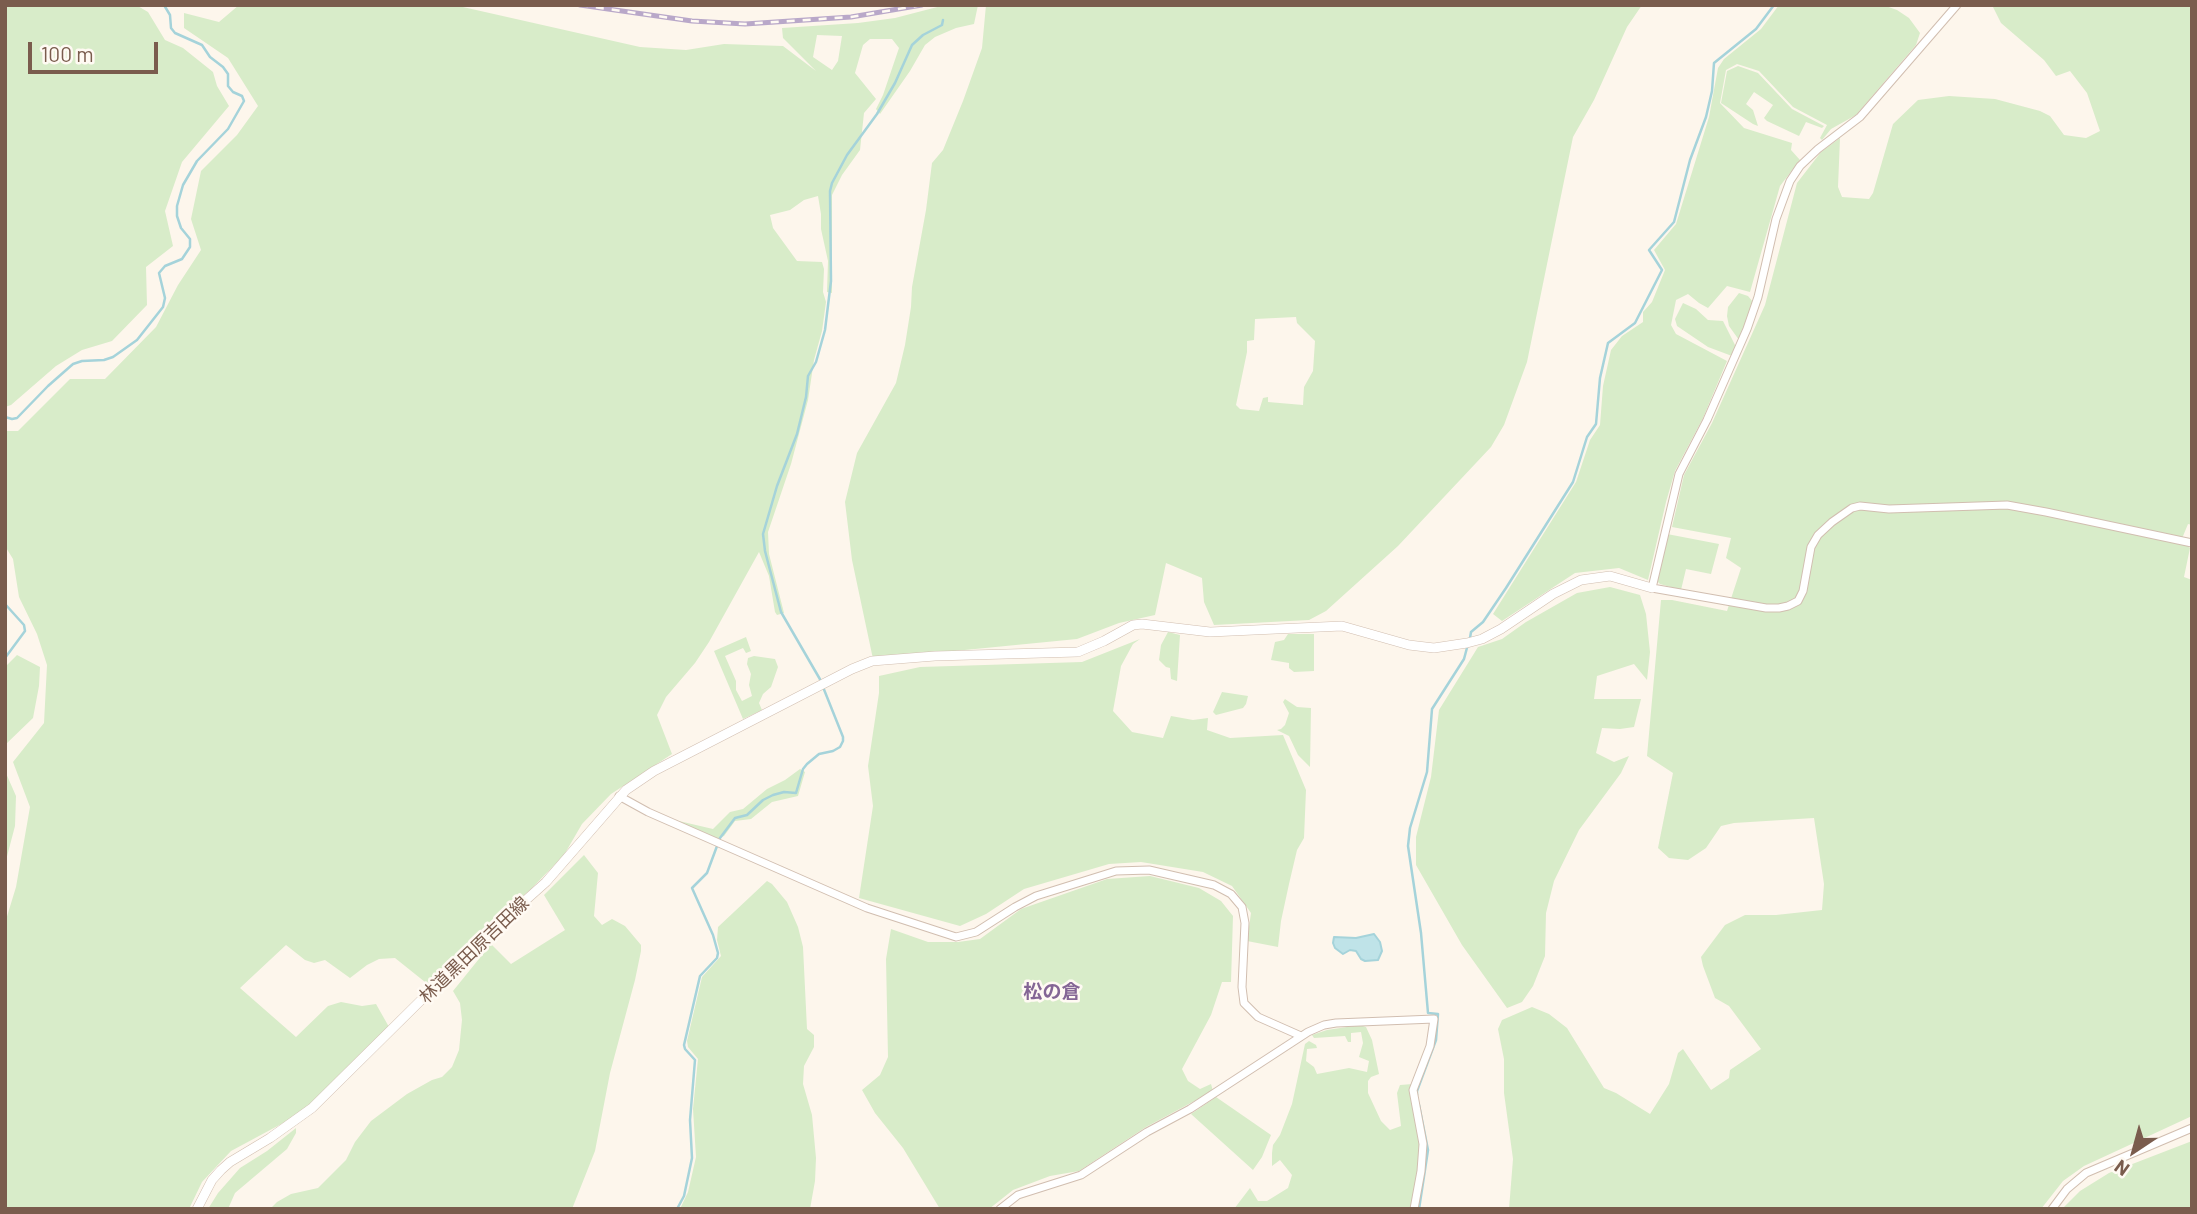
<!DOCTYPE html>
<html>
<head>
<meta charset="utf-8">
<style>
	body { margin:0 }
	#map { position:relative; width:2197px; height:1214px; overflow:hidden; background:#fdf6ec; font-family:Barlow,sans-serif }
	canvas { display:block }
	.frame { position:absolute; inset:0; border:7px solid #7a5c4d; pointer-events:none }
	.north { position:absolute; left:2099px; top:1116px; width:70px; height:70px; -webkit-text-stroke:5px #fffaf3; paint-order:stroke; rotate:216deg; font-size:19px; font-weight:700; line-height:28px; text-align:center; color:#7a5c4d }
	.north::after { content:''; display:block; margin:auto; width:24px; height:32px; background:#7a5c4d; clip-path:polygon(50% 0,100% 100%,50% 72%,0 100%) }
	.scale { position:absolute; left:28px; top:42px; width:130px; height:32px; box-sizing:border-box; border:4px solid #7a5c4d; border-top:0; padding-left:9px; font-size:21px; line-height:24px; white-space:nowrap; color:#7a5c4d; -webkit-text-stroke:5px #fffaf3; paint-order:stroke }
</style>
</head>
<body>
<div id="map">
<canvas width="2197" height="1214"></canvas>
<div class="frame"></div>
<div class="north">N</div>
<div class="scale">100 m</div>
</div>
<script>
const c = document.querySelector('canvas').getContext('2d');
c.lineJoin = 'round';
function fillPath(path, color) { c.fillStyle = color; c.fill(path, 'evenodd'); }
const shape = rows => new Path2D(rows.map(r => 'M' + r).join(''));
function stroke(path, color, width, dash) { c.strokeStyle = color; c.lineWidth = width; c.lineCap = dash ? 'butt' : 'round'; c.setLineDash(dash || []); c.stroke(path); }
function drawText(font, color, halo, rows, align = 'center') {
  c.font = font + ' Barlow,"Noto Sans JP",sans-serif'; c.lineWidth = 5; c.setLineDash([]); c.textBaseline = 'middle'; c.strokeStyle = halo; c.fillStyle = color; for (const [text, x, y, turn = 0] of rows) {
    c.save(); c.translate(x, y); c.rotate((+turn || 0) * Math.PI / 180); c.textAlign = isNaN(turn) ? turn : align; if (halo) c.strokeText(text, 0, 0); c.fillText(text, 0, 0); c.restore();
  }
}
fillPath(shape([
	[5,5,136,5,148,12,165,40,183,48,213,72,217,86,229,106,182,162,165,211,173,246,146,267,147,305,112,341,82,350,56,366,11,405,5,407],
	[239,5,454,5,640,47,686,50,724,44,783,46,816,71,783,38,782,28,858,23,895,18,945,5,978,5,974,24,956,28,935,37,925,45,910,71,880,114,876,109,883,95,899,48,892,39,870,39,863,45,855,73,876,99,864,113,860,150,842,175,832,195,832,293,827,292,828,261,821,229,821,214,818,196,804,200,790,210,770,215,773,228,797,261,822,262,824,269,823,292,826,302,822,331,814,360,808,400,791,464,768,532,769,554,784,613,777,615,775,612,769,576,759,552,709,642,695,663,666,697,657,715,672,754,611,794,582,824,564,855,531,889,479,933,430,986,395,958,379,959,367,965,350,978,325,960,314,963,305,960,286,945,240,988,296,1037,328,1006,341,1002,362,1006,376,1004,389,1027,310,1106,285,1122,231,1151,202,1182,189,1209,5,1209,5,923,16,887,30,807,13,762,44,723,47,665,37,634,19,597,13,559,5,546,5,431,18,431,70,379,105,379,156,327,178,285,201,250,191,219,201,171,237,135,258,106,228,58,184,28,184,13,219,22],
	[817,35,842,36,838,61,832,70,813,57],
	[986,5,1642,5,1627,27,1594,100,1573,137,1527,362,1504,425,1491,447,1398,546,1326,611,1309,620,1214,625,1204,602,1202,578,1166,563,1155,615,1119,623,1077,639,873,659,852,560,845,502,857,453,896,383,905,345,911,307,912,287,926,210,932,163,943,150,963,101,982,48],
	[1296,317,1297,323,1315,341,1313,371,1304,387,1303,405,1268,402,1268,397,1263,398,1259,411,1240,409,1236,405,1247,352,1247,341,1254,340,1255,319],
	[1779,5,1883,5,1897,10,1909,18,1920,33,1916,45,1856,115,1831,129,1822,140,1820,138,1827,125,1793,107,1759,71,1737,64,1726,70,1720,103,1744,128,1792,143,1791,150,1800,160,1780,186,1750,292,1727,286,1708,308,1699,303,1688,294,1676,300,1671,325,1676,334,1727,361,1703,418,1675,471,1666,502,1648,580,1619,568,1575,573,1502,621,1493,614,1576,482,1590,440,1600,425,1603,386,1611,350,1622,336,1643,322,1643,312,1652,302,1665,270,1654,250,1676,224,1709,117,1718,68,1724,59,1761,29],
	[1992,5,2192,5,2192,525,2188,524,2181,541,2190,548,2184,577,2192,580,2192,1116,2084,1166,2063,1181,2041,1209,1509,1209,1513,1159,1504,1093,1504,1059,1498,1029,1502,1020,1532,1007,1549,1014,1567,1028,1604,1088,1616,1093,1650,1114,1669,1084,1678,1053,1683,1049,1711,1090,1729,1078,1730,1070,1761,1049,1729,1006,1715,998,1703,966,1701,957,1725,925,1745,915,1776,915,1822,910,1824,884,1814,818,1734,823,1721,826,1706,848,1688,860,1669,858,1658,848,1673,773,1647,756,1661,600,1672,600,1727,611,1741,568,1726,558,1731,538,1672,527,1684,475,1712,423,1765,305,1797,183,1821,152,1840,138,1838,187,1842,197,1869,199,1873,193,1893,124,1918,100,1949,96,1995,99,2040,111,2050,116,2064,135,2086,138,2100,131,2087,93,2070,71,2056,76,2044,60,2001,23],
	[1738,66,1758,73,1792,109,1824,126,1822,128,1806,122,1799,136,1767,121,1764,118,1773,105,1754,92,1746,104,1753,110,1758,126,1753,124,1721,103,1727,71],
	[1739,293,1748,296,1753,302,1739,340,1729,326,1727,316,1728,307],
	[1683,303,1696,309,1708,320,1723,321,1736,347,1732,356,1708,347,1677,326,1675,319],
	[1667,534,1719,544,1711,574,1686,569,1681,590,1660,584,1655,579],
	[1610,587,1640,595,1646,614,1650,652,1647,680,1634,664,1597,676,1594,699,1641,699,1634,727,1620,729,1602,728,1596,753,1614,762,1629,756,1621,773,1579,830,1554,881,1546,913,1545,956,1533,986,1522,1002,1507,1008,1462,945,1416,865,1416,837,1431,777,1439,710,1478,647,1502,639,1526,622,1577,593],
	[1168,632,1180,635,1177,681,1171,679,1170,668,1166,667,1159,660,1161,645],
	[1288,634,1314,634,1314,671,1294,672,1289,668,1289,663,1271,660,1275,642,1284,640],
	[746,637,751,651,746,653,743,648,725,656,736,681,736,690,742,701,752,696,749,685,751,674,747,664,748,658,754,656,775,659,778,667,771,687,763,694,759,703,762,710,743,719,714,651],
	[1140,639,1133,644,1121,666,1113,711,1132,732,1163,738,1171,716,1193,720,1208,718,1207,730,1230,738,1283,735,1306,790,1304,838,1297,850,1289,884,1281,921,1278,947,1247,941,1251,913,1232,886,1203,872,1141,862,1109,864,1024,889,986,914,960,926,859,898,873,806,868,766,879,693,879,676,920,667,1082,662],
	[17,655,40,667,39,686,33,718,5,745,5,667],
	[1222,692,1248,696,1246,704,1243,708,1216,715,1213,712],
	[1285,699,1297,707,1311,708,1310,767,1298,755,1289,736,1277,730,1281,729,1285,725,1289,713,1283,702],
	[800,769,805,772,798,796,772,802,751,819,735,821,724,836,717,839,666,818,713,829,730,812,743,809,767,789,785,780],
	[5,771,16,796,15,826,5,864],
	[584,855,598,873,594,916,602,925,612,919,625,926,641,945,641,951,635,980,610,1073,595,1151,572,1209,270,1209,277,1202,291,1194,318,1188,346,1160,355,1142,371,1121,407,1094,432,1080,442,1077,452,1067,459,1050,462,1020,460,1003,453,991,491,944,511,964,565,930,544,895],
	[1150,876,1199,888,1221,901,1233,916,1231,982,1222,982,1211,1015,1182,1069,1188,1081,1200,1089,1211,1084,1213,1091,1146,1127,1079,1171,1050,1176,1013,1190,989,1209,940,1209,903,1148,875,1113,862,1090,880,1075,888,1057,886,959,891,929,928,942,958,942,980,939,1021,909,1107,879],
	[767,881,772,884,787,902,798,927,803,947,807,1029,814,1035,814,1047,804,1066,803,1084,812,1115,816,1158,815,1181,810,1209,680,1209,688,1192,696,1157,693,1109,698,1059,688,1047,687,1041,702,977,721,956,717,940,718,927],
	[1360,1025,1366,1027,1372,1040,1379,1074,1371,1077,1368,1081,1368,1093,1381,1121,1390,1130,1401,1126,1397,1093,1400,1085,1413,1084,1420,1141,1416,1186,1410,1209,1234,1209,1250,1188,1258,1201,1267,1201,1288,1188,1292,1175,1280,1160,1272,1166,1272,1153,1273,1145,1280,1135,1292,1104,1305,1044,1309,1041,1316,1045,1317,1048,1307,1049,1306,1061,1314,1067,1317,1074,1349,1068,1367,1072,1369,1061,1359,1057,1363,1043,1361,1032,1351,1033,1351,1042,1348,1042,1345,1036,1314,1038,1312,1035,1327,1030],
	[1216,1097,1271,1135,1262,1157,1253,1170,1191,1114],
	[296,1128,296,1133,287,1149,235,1193,228,1209,208,1209,218,1193,240,1168,267,1151],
	[2192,1141,2192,1209,2062,1209,2080,1191,2109,1173]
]), '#d8ecc9');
const water = shape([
	[1374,934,1380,942,1382,951,1378,960,1365,961,1361,959,1356,951,1350,950,1343,954,1335,948,1333,943,1334,937,1356,938,1374,934]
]);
fillPath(water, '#bfe3e8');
stroke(water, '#a5d3da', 2);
stroke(shape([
	[1900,5,1903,5],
	[5,417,12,419,17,418,48,386,73,364,82,361,104,360,113,357,137,340,163,307,165,298,159,273,165,266,182,259,190,247,190,239,181,228,177,216,177,206,183,185,197,161,228,129,244,101,242,96,233,92,228,86,228,74,223,67,210,57,202,45,175,33,171,28,170,15,164,5],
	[5,604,24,625,25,631,5,658],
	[1470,638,1471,632,1483,622,1506,588,1573,482,1587,437,1596,424,1600,378,1608,343,1635,323,1662,270,1649,250,1674,222,1690,160,1706,117,1712,91,1714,63,1756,29,1774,5],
	[821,681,781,612,765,551,763,534,777,486,797,434,806,397,808,376,816,362,825,330,831,281,830,191,832,183,847,155,877,114,895,83,912,45,923,35,942,25,943,20],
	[1417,1095,1417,1091,1436,1040,1438,1014,1428,1013,1421,933,1408,846,1410,828,1427,772,1432,709,1464,659,1468,644],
	[1419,1105,1428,1150,1419,1209],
	[677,1209,684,1196,692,1158,690,1120,695,1060,685,1049,684,1045,700,976,717,958,718,953,713,935,692,888,707,873,720,838,735,818,747,815,763,800,773,795,784,792,796,793,803,769,807,764,819,754,833,751,840,747,843,741,843,737,823,687]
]), '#a5d3da', 2.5);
const minor = shape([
	[1957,5,1860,117,1818,149,1800,166,1790,181,1776,219,1758,297,1747,329,1707,420,1679,474,1652,588,1766,608,1779,608,1788,606,1798,601,1803,591,1811,547,1818,535,1832,522,1852,508,1860,506,1889,509,2007,505,2046,512,2192,543],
	[619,796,648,812,867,908,956,937,976,932,1015,907,1036,896,1116,871,1149,870,1214,885,1231,894,1242,907,1245,923,1242,987,1244,1003,1258,1017,1301,1036],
	[1000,1209,1018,1195,1081,1175,1147,1132,1190,1109,1308,1032,1324,1025,1336,1023,1434,1019,1430,1046,1413,1090,1423,1144,1421,1171,1414,1209],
	[2052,1209,2067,1189,2086,1173,2192,1128]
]);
const tertiary = shape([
	[197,1209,212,1180,221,1170,230,1162,270,1138,312,1108,489,933,546,882,626,790,654,771,852,669,872,661,935,656,1078,652,1104,641,1133,625,1142,624,1210,632,1342,626,1409,645,1434,648,1467,643,1482,639,1501,629,1553,594,1581,580,1610,576,1652,588]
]);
stroke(minor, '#d1beb0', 9);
stroke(tertiary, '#d1beb0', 10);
stroke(minor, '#fff', 7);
stroke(tertiary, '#fff', 9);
const rail = shape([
	[580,5,692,21,745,24,851,17,922,5]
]);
stroke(rail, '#b9a8c9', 5);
stroke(rail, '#fffaf3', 2.5, [8]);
drawText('18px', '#7a5c4d', '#fffaf3', [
	["林道黒田原吉田線",474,950,-44]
]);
drawText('bold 19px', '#846695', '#fffaf3', [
	["松の倉",1052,992]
]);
</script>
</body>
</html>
